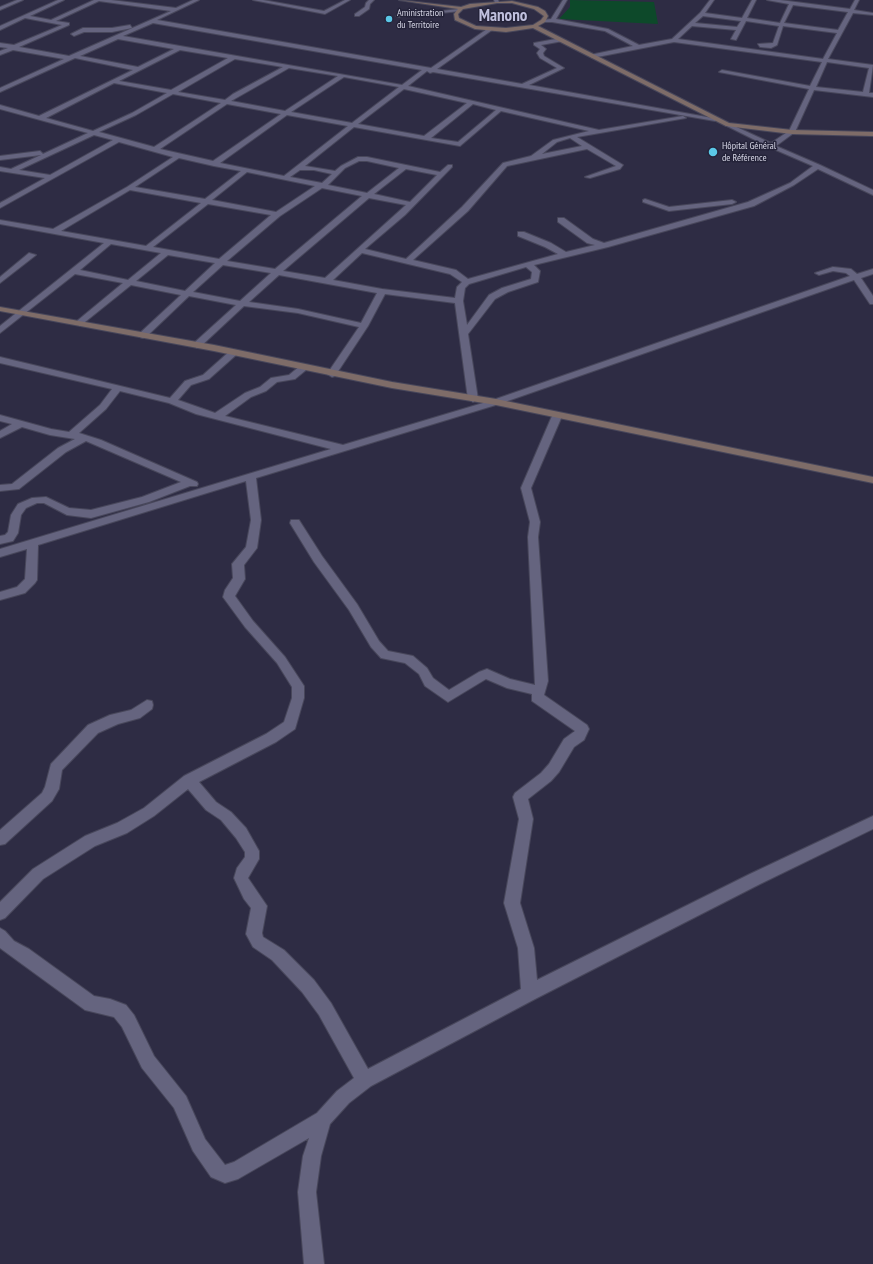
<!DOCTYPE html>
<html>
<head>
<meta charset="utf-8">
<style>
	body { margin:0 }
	canvas { display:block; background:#2e2c44 }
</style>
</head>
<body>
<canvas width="873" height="1264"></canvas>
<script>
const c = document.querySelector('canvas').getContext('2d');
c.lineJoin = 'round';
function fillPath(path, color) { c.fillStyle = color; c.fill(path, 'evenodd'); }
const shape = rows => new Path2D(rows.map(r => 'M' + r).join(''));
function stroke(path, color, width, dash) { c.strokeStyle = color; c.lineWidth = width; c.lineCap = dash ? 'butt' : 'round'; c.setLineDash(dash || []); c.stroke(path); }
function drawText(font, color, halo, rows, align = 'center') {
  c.font = font + ' "PT Sans Narrow",sans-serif'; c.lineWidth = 3; c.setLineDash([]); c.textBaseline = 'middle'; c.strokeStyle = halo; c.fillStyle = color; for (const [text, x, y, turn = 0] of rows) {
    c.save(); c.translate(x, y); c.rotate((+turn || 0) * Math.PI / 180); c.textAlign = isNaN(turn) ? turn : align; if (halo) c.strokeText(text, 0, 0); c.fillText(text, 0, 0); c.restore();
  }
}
fillPath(shape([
	[570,0,654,2,658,24,559,19,570,7]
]), '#0d492a');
const street = shape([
	[17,0,23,0,0,10,0,7,17,0],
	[58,0,64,0,30,16,51,20,94,0,111,0,176,8,193,0,199,0,157,20,431,68,490,27,492,30,437,69,522,84,557,68,540,58,537,53,540,49,534,45,534,43,561,38,563,41,541,45,546,49,543,53,544,56,564,68,529,85,718,119,715,121,433,72,430,73,427,71,408,86,599,130,683,116,686,118,577,137,623,165,620,169,590,178,585,177,616,166,587,149,507,166,468,211,413,260,456,270,468,279,558,254,545,247,518,236,518,232,524,232,551,243,566,252,595,245,587,243,558,222,558,218,564,218,593,239,604,243,748,202,790,183,813,166,769,147,725,125,730,124,771,143,789,131,809,89,719,72,722,70,810,86,822,62,674,42,592,58,590,55,633,46,605,31,552,22,543,22,543,20,551,19,563,0,567,0,556,19,608,29,639,45,672,39,700,13,710,0,714,0,705,13,742,18,752,0,756,0,747,18,780,23,789,4,767,0,780,0,850,9,855,0,859,0,854,10,873,13,873,15,853,13,828,59,873,65,869,93,873,93,873,97,814,90,795,132,776,146,820,165,873,190,873,195,818,169,794,185,754,206,608,247,534,265,540,271,538,282,508,292,495,299,468,334,478,399,473,402,468,399,455,303,385,294,368,326,335,376,332,377,327,374,359,327,298,313,244,306,200,347,197,348,193,345,194,343,236,305,189,296,146,337,143,338,140,337,140,333,181,295,131,285,80,326,76,323,77,321,123,283,75,274,0,333,0,326,104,243,0,224,0,220,53,229,127,187,173,157,119,142,0,208,0,203,45,178,0,171,0,167,11,169,41,155,0,160,0,156,40,151,43,154,88,133,0,109,0,105,39,116,133,70,75,58,0,92,0,88,64,59,13,50,0,55,0,51,8,48,0,47,0,43,14,45,62,25,25,18,0,30,0,26,58,0],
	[99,1,171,11,69,56,19,47,69,25,69,23,56,21,99,1],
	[793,5,848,12,838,30,784,23,793,5],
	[703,16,741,21,737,27,695,23,703,16],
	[746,21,779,26,773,43,758,44,760,47,771,48,777,45,783,26,837,33,823,59,678,39,692,26,736,30,731,39,736,40,746,21],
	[153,23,422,70,402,85,123,36,153,23],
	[118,39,174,49,138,67,80,56,118,39],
	[180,50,228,58,171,90,119,81,180,50],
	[235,59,283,67,233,94,225,100,178,92,235,59],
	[827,62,869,68,863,92,816,87,827,62],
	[289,68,338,76,285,111,231,101,289,68],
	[344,77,399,87,352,123,291,112,344,77],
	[114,83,167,93,132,113,93,131,46,118,114,83],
	[404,89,467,103,424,136,358,124,404,89],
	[173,94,221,103,154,147,99,132,136,115,173,94],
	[227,104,281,114,213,161,160,149,227,104],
	[473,104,496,110,458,142,431,138,473,104],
	[501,111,589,131,553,140,531,156,503,163,462,207,406,259,365,249,405,215,452,167,452,165,448,165,440,172,367,157,358,157,341,166,335,171,305,166,354,127,460,146,501,111],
	[287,115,348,126,284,176,220,163,287,115],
	[94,135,113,140,50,175,19,170,94,135],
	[570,138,582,146,542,154,557,142,570,138],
	[179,158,214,166,241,171,205,199,135,187,179,158],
	[359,161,367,161,399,168,367,193,328,185,345,168,359,161],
	[406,169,437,175,410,202,374,194,406,169],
	[300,170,314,170,332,174,322,183,290,177,300,170],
	[247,172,315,186,276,212,212,200,247,172],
	[322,188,362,196,275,269,227,261,280,216,322,188],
	[130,190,201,203,146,246,61,231,130,190],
	[369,198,406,205,325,278,283,271,369,198],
	[208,204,271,215,219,259,153,247,208,204],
	[111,244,161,253,128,280,80,270,111,244],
	[362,253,450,274,462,282,457,287,455,298,382,289,333,280,362,253],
	[168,255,215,263,185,291,136,281,168,255],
	[223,265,271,273,240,301,193,292,223,265],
	[526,267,532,272,531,279,502,288,489,295,467,325,463,301,465,288,469,284,526,267],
	[279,275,377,293,361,323,298,309,249,302,279,275],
	[253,0,263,0,324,11,345,0,350,0,325,14,253,0],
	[369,0,374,0,370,4,369,9,359,16,355,16,355,14,365,7,366,3,369,0],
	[494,0,498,0,499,2,495,3,494,0],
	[459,9,461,11,398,17,396,16,459,9],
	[130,25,132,28,112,32,84,32,74,36,71,34,83,28,112,28,130,25],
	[645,199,669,207,732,200,736,202,732,204,669,211,643,202,643,200,645,199],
	[29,253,36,255,0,283,0,277,29,253],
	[833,267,851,269,857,274,873,269,873,274,861,278,873,296,873,304,870,304,854,280,499,404,256,478,261,520,257,548,244,565,245,579,235,596,253,621,285,657,304,686,304,698,295,729,276,742,199,782,216,802,231,812,246,828,259,851,259,859,248,878,267,906,262,933,263,937,284,950,314,980,331,1003,368,1069,521,989,518,948,504,903,519,819,513,797,515,793,541,773,549,764,564,739,575,731,532,701,532,694,507,688,486,679,448,702,425,686,419,674,405,663,381,658,371,647,349,610,314,562,290,523,291,520,299,520,322,556,357,604,379,641,388,651,413,656,427,668,433,678,449,690,479,672,487,669,510,679,535,685,528,537,530,522,521,488,552,416,557,413,562,416,531,488,540,522,538,537,548,681,544,695,587,725,589,729,584,740,574,747,559,772,551,781,528,799,533,819,520,903,534,948,537,980,750,874,873,816,873,829,760,884,535,999,371,1086,349,1103,330,1124,321,1156,316,1192,324,1264,304,1264,298,1192,303,1156,309,1138,238,1179,225,1183,211,1177,193,1151,174,1108,142,1068,122,1027,114,1017,85,1010,0,948,0,928,5,931,14,941,29,949,94,996,110,999,126,1005,134,1015,154,1056,186,1096,205,1139,225,1165,234,1162,317,1113,337,1091,354,1078,319,1015,302,992,272,960,253,947,246,934,251,908,244,899,234,878,237,868,245,857,245,852,236,838,221,820,206,810,188,789,154,816,127,833,95,846,43,879,5,918,0,920,0,902,33,869,85,836,117,823,144,808,184,776,266,734,284,722,292,698,292,687,277,663,245,627,223,597,225,590,233,578,232,564,246,547,251,520,246,481,38,545,37,580,35,583,25,593,0,600,0,592,17,587,25,579,27,549,0,557,0,549,331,449,196,414,169,403,120,391,106,409,79,433,101,440,197,482,198,484,197,486,190,486,149,502,91,518,67,515,44,503,37,503,26,508,21,515,18,533,13,541,0,544,0,536,5,535,8,532,11,515,18,504,32,498,46,497,69,508,91,510,142,497,181,482,86,441,66,452,19,489,0,491,0,485,12,484,58,448,75,439,50,435,22,427,0,438,0,431,12,424,0,421,0,415,51,429,69,432,100,405,112,389,0,363,0,357,170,398,185,381,203,375,230,351,236,351,236,355,209,379,191,385,178,400,215,413,245,393,260,387,271,378,289,375,300,366,306,366,306,370,295,379,277,382,266,391,251,397,225,416,343,445,493,400,850,276,846,273,833,271,819,275,815,273,833,267],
	[147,700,152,701,153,705,152,709,140,718,118,724,98,733,62,770,59,789,52,801,5,844,0,845,0,830,42,793,45,787,51,764,88,725,110,715,131,710,147,700]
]);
const secondary = shape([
	[399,0,461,7,470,4,512,1,538,7,545,11,548,16,545,22,538,26,729,123,792,130,873,132,873,136,792,134,726,126,533,28,506,32,475,29,455,20,454,14,458,9,399,0],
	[497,3,512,3,534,9,544,16,541,20,533,25,506,28,476,26,459,18,458,14,463,9,497,3],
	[0,307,214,345,392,382,496,399,873,477,873,483,496,405,392,388,214,351,0,311,0,307]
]);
stroke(street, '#48475b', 2);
stroke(secondary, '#48475b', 2);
fillPath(street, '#65647f');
fillPath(secondary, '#7e6c68');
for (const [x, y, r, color] of [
	[389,19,4,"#5bc8e7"],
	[713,152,5,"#5bc8e7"]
]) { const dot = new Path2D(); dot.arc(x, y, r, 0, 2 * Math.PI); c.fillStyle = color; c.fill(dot); stroke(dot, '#242339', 1.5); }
drawText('10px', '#d7d7e6', '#242339', [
	["Aministration",397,13],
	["du Territoire",397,25],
	["Hôpital Général",722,146],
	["de Référence",722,158]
], 'left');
drawText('bold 17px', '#c0c0de', '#242339', [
	["Manono",503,16]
]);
</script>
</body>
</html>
